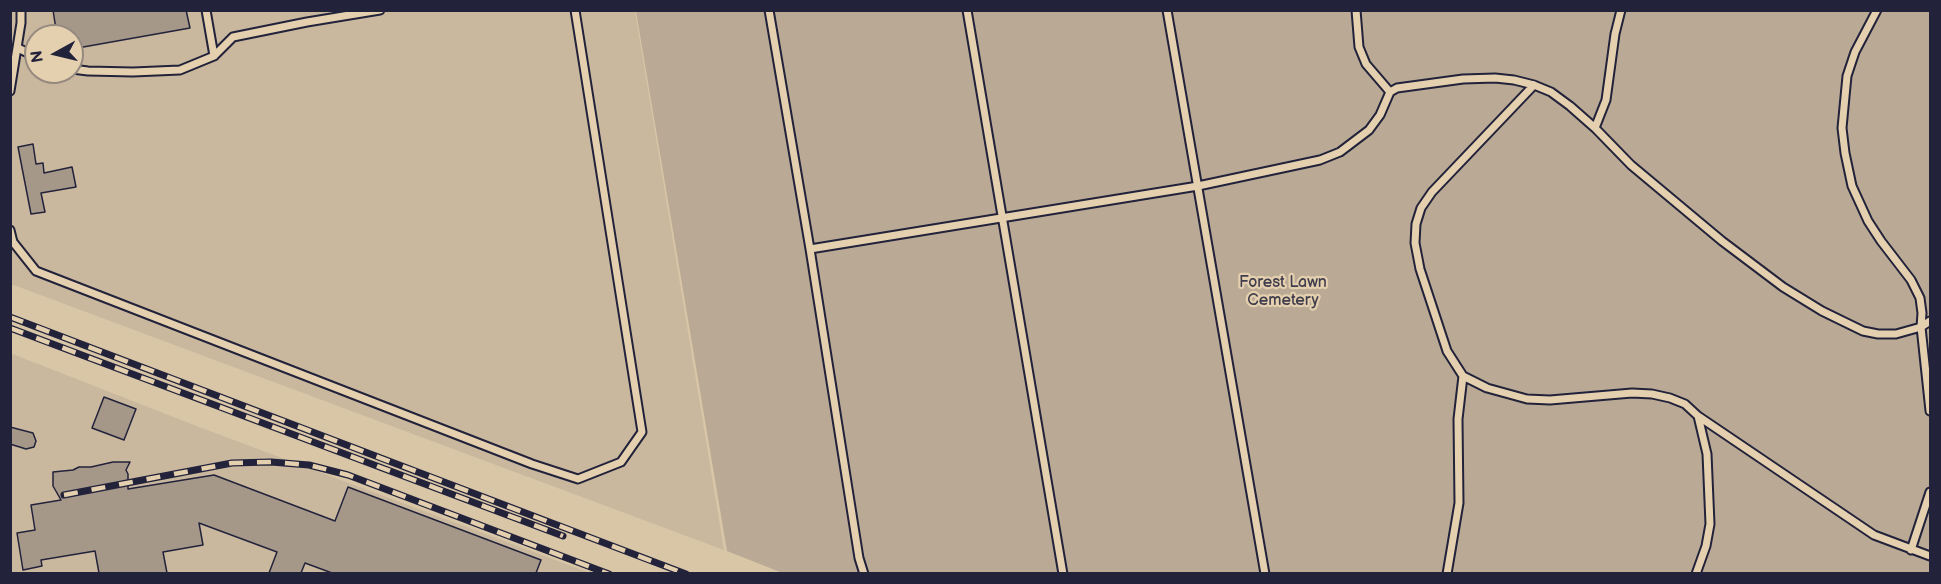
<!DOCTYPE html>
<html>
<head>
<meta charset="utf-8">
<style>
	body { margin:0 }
	#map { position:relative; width:1941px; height:584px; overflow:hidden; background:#d8c6a7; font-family:"Balsamiq Sans",sans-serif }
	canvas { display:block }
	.frame { position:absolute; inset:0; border:12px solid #22223b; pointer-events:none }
	.north { position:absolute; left:24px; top:24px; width:60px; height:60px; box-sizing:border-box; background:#e4d0ae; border:2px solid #968a80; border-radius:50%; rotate:262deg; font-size:16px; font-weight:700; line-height:24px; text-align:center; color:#22223b }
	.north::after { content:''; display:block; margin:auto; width:21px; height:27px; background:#22223b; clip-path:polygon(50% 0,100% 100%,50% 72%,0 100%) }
</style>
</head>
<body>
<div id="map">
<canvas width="1941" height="584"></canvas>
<div class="frame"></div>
<div class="north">N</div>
</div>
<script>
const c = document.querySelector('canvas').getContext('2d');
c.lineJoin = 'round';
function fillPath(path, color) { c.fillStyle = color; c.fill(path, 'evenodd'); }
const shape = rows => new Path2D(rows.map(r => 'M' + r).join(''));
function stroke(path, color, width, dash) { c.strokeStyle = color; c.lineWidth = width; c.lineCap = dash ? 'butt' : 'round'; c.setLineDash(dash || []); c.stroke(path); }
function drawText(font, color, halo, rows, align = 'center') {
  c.font = font + ' "Balsamiq Sans",sans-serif'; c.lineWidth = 4.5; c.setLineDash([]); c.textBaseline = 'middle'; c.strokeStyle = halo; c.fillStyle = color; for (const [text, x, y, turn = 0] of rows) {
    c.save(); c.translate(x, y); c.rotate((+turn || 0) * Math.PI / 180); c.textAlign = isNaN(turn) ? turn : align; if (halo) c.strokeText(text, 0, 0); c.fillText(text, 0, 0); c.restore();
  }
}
fillPath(shape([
	[10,11,635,11,724,550,11,284],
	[36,36,72,36,72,72,36,72],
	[10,353,199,427,590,573,11,573]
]), '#c9b89e');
fillPath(shape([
	[636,11,1930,11,1930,573,785,574,727,551]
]), '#baaa95');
const building = shape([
	[53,10,186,10,190,28,72,49,72,36,57,36,53,10],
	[33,144,36,164,43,163,44,173,72,167,76,187,41,193,45,212,31,214,18,147,33,144],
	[104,397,136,409,124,440,92,428,104,397],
	[10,427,33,433,36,441,34,447,26,449,10,444,10,427],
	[113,462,130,462,126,470,128,474,128,489,214,475,335,521,348,487,541,560,536,573,332,573,305,563,301,573,269,573,277,552,199,523,203,545,163,552,167,573,99,573,95,551,41,560,42,566,23,570,17,533,35,530,31,505,61,500,53,486,53,472,73,470,79,467,91,467,113,462]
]);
fillPath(building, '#a69889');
stroke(building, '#22223b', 1.5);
const lane = shape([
	[206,10,214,56],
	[769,10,810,249,859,558,864,574],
	[967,10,1063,574],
	[1167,10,1265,574],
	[1356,10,1359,47,1366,64,1390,92],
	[1877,10,1855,52,1847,76,1842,128,1845,153,1852,186,1868,221,1881,241,1911,280,1920,298,1922,313,1921,327,1930,411],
	[18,48,36,57],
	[72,69,88,71,133,72,180,70,214,56,233,37,307,22,380,10],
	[1534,85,1432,192,1421,208,1416,224,1415,243,1420,269,1447,351,1463,376,1487,388,1527,399,1550,400,1632,393,1652,394,1670,398,1685,404,1698,416,1874,535,1930,556],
	[10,91,21,23,21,10],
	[1595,128,1606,100,1615,34,1621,10],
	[10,230,13,242,36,271,532,464,578,479,621,462,642,432,575,10],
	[810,249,1198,186,1320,160,1340,152,1369,130,1380,115,1390,92,1397,88,1463,79,1495,78,1514,80,1534,85,1551,92,1570,106,1595,128,1631,165,1722,241,1783,287,1822,311,1863,331,1878,334,1896,334,1921,327,1930,321],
	[1911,550,1930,492],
	[1447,574,1459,503,1458,419,1463,376],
	[1696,574,1706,546,1710,524,1707,454,1698,416]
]);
stroke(lane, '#22223b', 11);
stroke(lane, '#e4d0ae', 7);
const rail = shape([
	[10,317,686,574],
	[10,328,563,536],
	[64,495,232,463,271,462,309,465,348,475,609,574]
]);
stroke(rail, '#22223b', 7);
stroke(rail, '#e4d0ae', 4.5, [14]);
drawText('16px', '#403d4d', '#e4d0ae', [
	["Forest Lawn",1283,283],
	["Cemetery",1283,301]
]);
</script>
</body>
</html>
